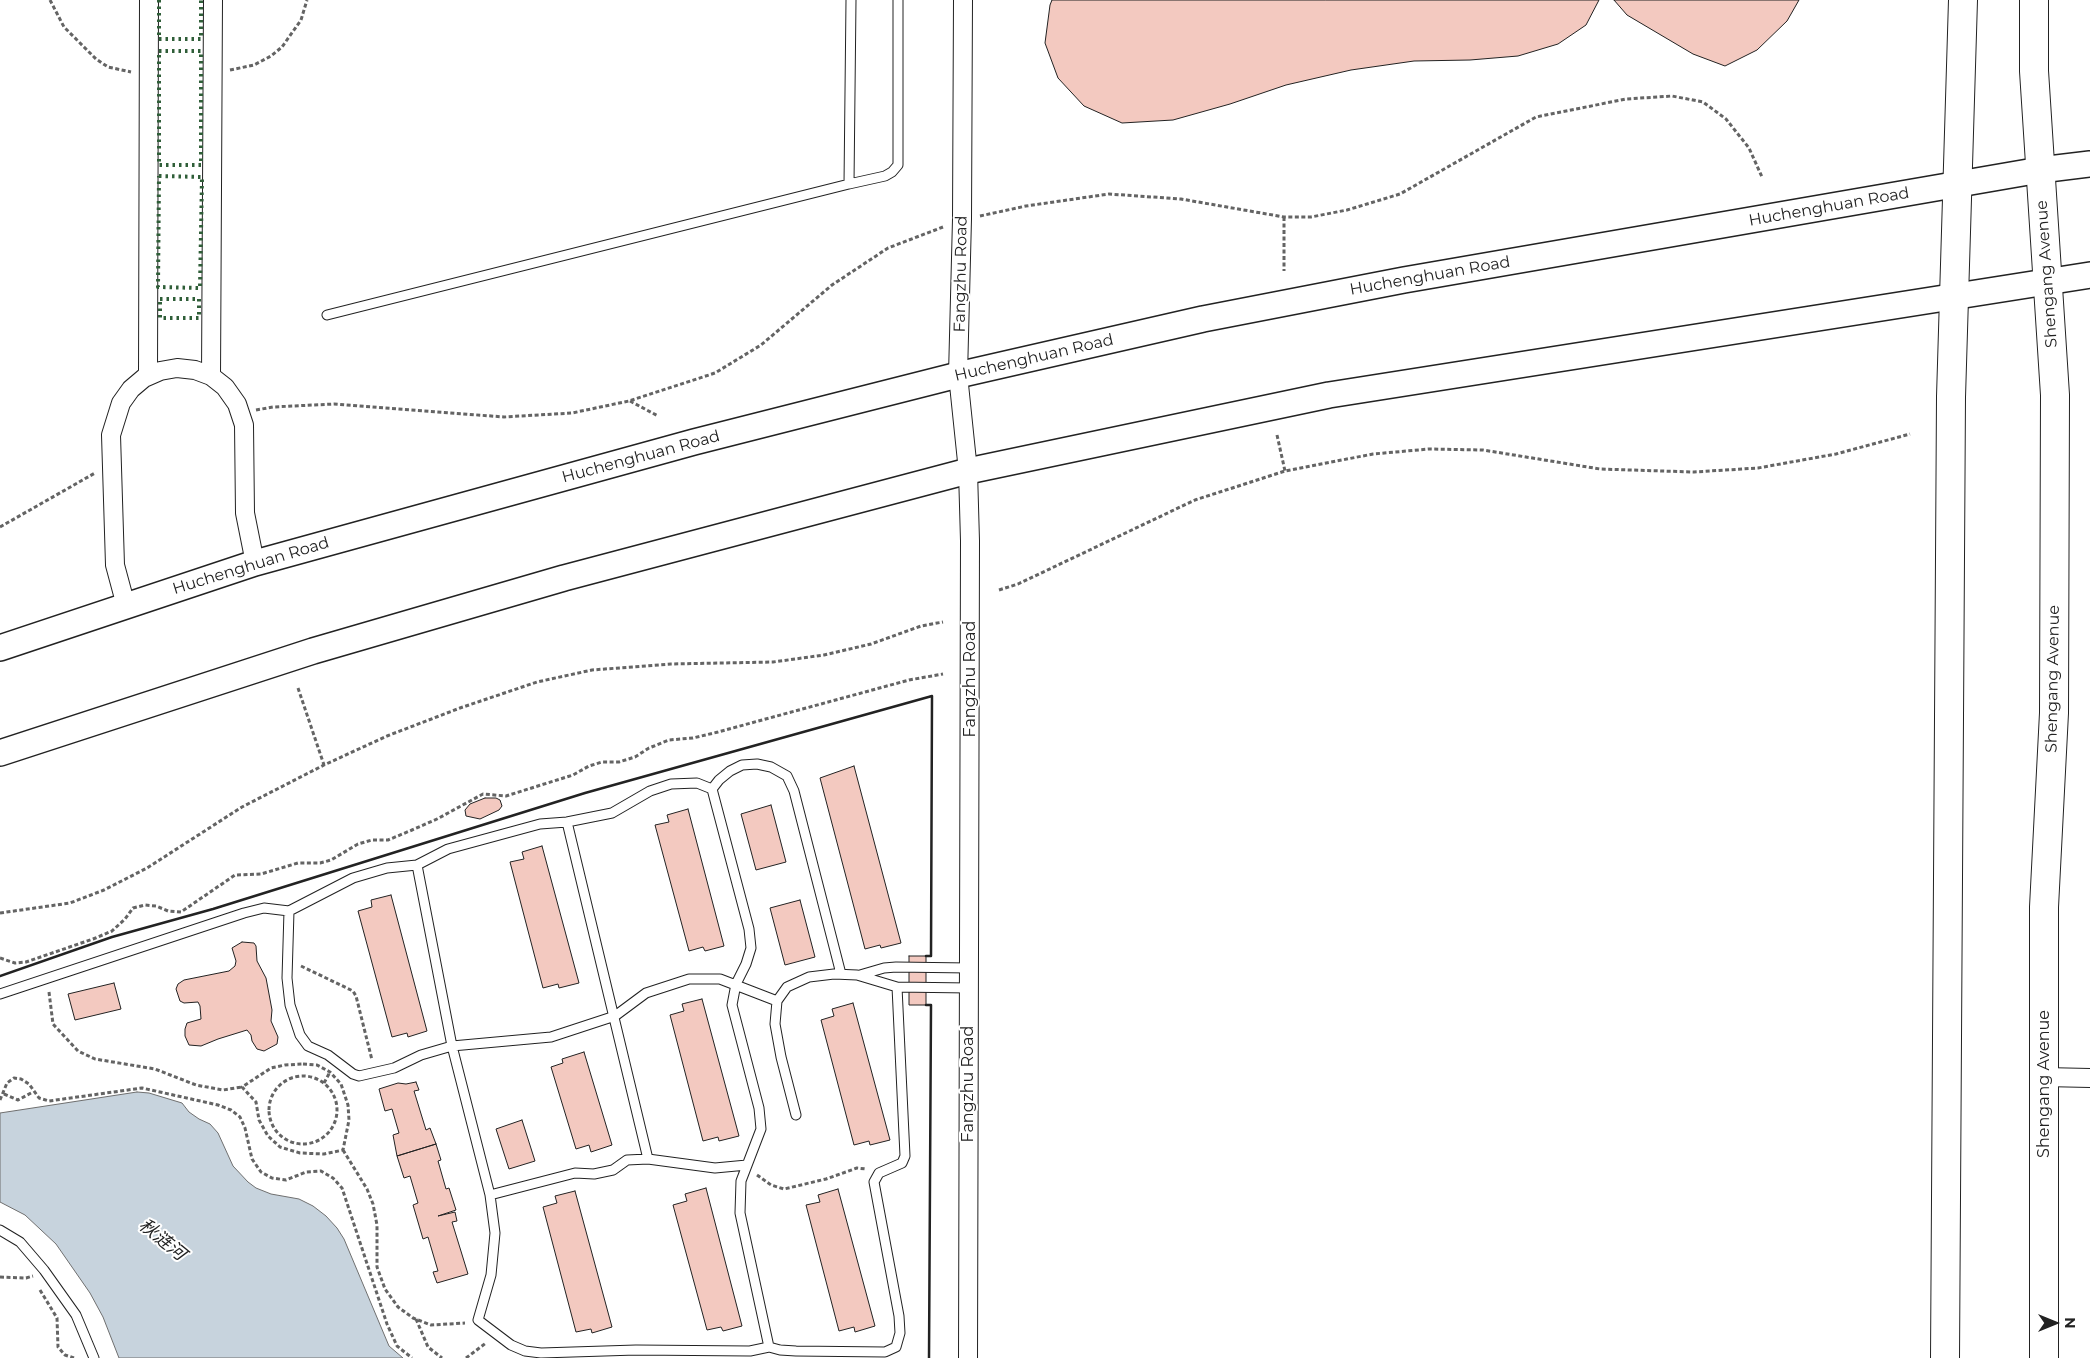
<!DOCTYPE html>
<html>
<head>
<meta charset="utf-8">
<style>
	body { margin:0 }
	#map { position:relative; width:2090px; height:1358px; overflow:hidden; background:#fff; font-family:Montserrat,sans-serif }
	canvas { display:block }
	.north { position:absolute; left:2030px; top:1298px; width:50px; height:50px; -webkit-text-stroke:4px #fff; paint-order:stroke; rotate:90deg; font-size:14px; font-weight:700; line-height:20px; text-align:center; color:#222 }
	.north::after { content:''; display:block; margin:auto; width:18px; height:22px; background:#222; clip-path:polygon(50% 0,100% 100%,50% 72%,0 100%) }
</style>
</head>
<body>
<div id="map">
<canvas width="2090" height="1358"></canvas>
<div class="north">N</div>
</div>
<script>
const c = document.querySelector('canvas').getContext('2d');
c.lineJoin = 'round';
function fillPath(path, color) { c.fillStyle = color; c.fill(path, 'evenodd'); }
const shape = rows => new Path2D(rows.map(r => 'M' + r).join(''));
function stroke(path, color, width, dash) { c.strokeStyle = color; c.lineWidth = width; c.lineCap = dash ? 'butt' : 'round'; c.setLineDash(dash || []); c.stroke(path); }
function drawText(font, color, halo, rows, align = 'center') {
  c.font = font + ' Montserrat,"Noto Sans SC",sans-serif'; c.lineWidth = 4; c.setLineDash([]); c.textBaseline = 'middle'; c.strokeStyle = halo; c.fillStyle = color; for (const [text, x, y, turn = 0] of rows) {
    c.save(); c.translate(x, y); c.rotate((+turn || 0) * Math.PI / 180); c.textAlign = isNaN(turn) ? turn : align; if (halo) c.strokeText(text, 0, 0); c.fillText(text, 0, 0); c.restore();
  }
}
const water = shape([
	[137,1092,149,1093,182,1103,189,1112,199,1119,210,1124,218,1133,233,1166,248,1182,256,1188,271,1194,299,1199,313,1206,326,1216,337,1228,344,1239,389,1346,403,1358,119,1358,103,1317,90,1293,56,1244,25,1215,0,1202,0,1113,137,1092]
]);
fillPath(water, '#c7d3dd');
stroke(water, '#6f6f6f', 1);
const building = shape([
	[1052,0,1599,0,1586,25,1558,44,1518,56,1470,60,1414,61,1351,70,1286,85,1230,104,1173,120,1122,123,1084,106,1058,78,1045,43,1050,5,1052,0],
	[1614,0,1799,0,1787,21,1757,50,1725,66,1693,54,1627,15,1614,0],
	[854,766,901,943,881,948,880,945,865,949,820,778,854,766],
	[485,798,496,798,500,800,502,806,499,810,480,819,466,816,465,810,470,804,485,798],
	[771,805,786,862,756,870,741,814,771,805],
	[688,809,724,946,705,951,703,947,689,951,655,825,669,822,667,815,688,809],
	[542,846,579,983,559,988,558,984,543,988,510,862,524,859,522,852,542,846],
	[391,895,427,1031,408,1037,407,1033,392,1037,358,911,372,907,371,900,391,895],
	[800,900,815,957,785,965,770,908,800,900],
	[242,942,254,943,256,946,257,961,266,978,272,1010,271,1021,278,1037,277,1044,264,1051,257,1049,252,1041,251,1035,247,1030,218,1039,201,1046,189,1045,185,1036,185,1029,187,1023,201,1019,200,1006,198,1002,184,1003,180,1001,176,989,178,984,184,980,229,971,235,966,236,961,232,948,242,942],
	[909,956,926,956,926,1005,909,1005,909,956],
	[114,983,121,1009,75,1020,68,994,114,983],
	[702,999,739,1136,719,1141,718,1137,703,1141,670,1015,684,1011,682,1004,702,999],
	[853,1003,890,1140,870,1145,869,1141,854,1145,821,1020,834,1016,832,1009,853,1003],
	[584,1052,612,1145,591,1152,589,1145,576,1149,551,1067,563,1063,562,1059,584,1052],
	[416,1082,419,1090,414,1091,426,1130,430,1128,436,1144,397,1156,393,1135,399,1133,392,1109,385,1111,379,1089,398,1083,406,1084,416,1082],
	[522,1120,535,1161,509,1169,496,1129,522,1120],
	[436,1144,441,1160,438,1161,446,1189,449,1188,456,1210,438,1216,455,1212,457,1221,452,1222,468,1274,437,1283,433,1272,438,1271,428,1237,423,1239,413,1205,418,1203,410,1176,404,1178,397,1156,436,1144],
	[706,1188,742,1326,723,1331,721,1327,707,1330,673,1205,687,1201,685,1194,706,1188],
	[838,1189,875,1326,855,1332,854,1327,839,1331,806,1205,820,1202,818,1195,838,1189],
	[575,1191,612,1327,592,1333,591,1329,576,1332,543,1207,557,1203,555,1196,575,1191]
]);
fillPath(building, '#f3c9c0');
stroke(building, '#222', 1);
const service = shape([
	[849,184,885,176,892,172,898,165,898,0],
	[327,315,849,184,851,0],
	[712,789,719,780,730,771,742,765,757,764,771,767,787,776,794,791,841,974],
	[567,822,648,1159],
	[417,865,452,1046,490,1195,495,1233,491,1275,478,1320,511,1345,525,1351,541,1353,636,1350,750,1351,769,1347,780,1350,796,1351,885,1352,896,1347,900,1333,899,1316,874,1182,879,1173,902,1163,905,1156,897,987],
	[289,911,287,978,290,1005,300,1035,308,1046,328,1055,353,1074,359,1076,394,1068,421,1055,452,1046,551,1037,615,1016,646,993,689,979,720,979,777,1001],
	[860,975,884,968,896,967,969,968],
	[0,994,244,913,264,908,289,911,353,878,387,868,417,865,448,849,540,824,567,822,612,813,650,791,671,784,697,783,712,789,749,929,751,948,746,964,736,984,732,1005,759,1108,761,1129,741,1181,740,1213,769,1347],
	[796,1115,781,1057,775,1024,777,1001,787,987,809,977,834,974,857,975,897,987,969,988],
	[490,1195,575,1173,594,1174,613,1170,627,1160,648,1159,715,1168,747,1165],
	[0,1230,20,1242,44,1270,76,1315,94,1358]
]);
const minor = shape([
	[963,0,962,219,958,375,968,471,970,541,968,1358],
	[148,376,149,0],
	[211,376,213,0],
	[126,606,115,565,111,435,121,403,131,389,144,378,160,371,177,368,195,370,211,376,225,387,237,404,244,425,245,513,255,563],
	[2044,1077,2090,1078]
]);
const secondary = shape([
	[0,648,255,563,694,442,958,375,1203,319,1404,280,2040,170,2090,164],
	[0,753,313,651,564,578,968,471,1329,395,2090,275]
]);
const primary = shape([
	[2034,0,2034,71,2055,395,2054,713,2044,907,2044,1358],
	[1945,1358,1951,397,1963,0]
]);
stroke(service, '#222', 11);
stroke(minor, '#222', 20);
stroke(secondary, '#222', 28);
stroke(primary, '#222', 30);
stroke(shape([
	[50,0,64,27,96,59,108,67,131,72],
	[230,70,254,65,271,56,282,47,301,20,307,0],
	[980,216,1026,206,1109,194,1181,199,1284,217,1311,217,1347,210,1400,194,1536,117,1626,99,1672,96,1703,102,1726,119,1749,148,1762,177],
	[1284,217,1284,271],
	[630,401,658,416],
	[256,410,273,407,334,404,504,417,572,413,629,401,715,373,761,345,832,285,888,248,943,227],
	[1277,435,1285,471],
	[0,527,95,473],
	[999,590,1018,584,1195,500,1285,471,1373,454,1429,449,1483,450,1600,469,1694,472,1758,468,1836,454,1910,434],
	[298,688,324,765],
	[0,913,70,903,104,890,147,868,242,807,324,765,387,736,460,708,537,682,592,670,671,664,773,662,824,655,871,644,921,626,943,622],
	[0,958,15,963,26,962,93,939,112,931,125,919,133,908,145,905,156,906,168,911,181,912,235,875,261,874,298,863,320,863,331,860,358,844,372,840,388,840,412,830,437,819,483,794,506,796,573,775,589,766,602,762,619,762,635,757,649,748,669,740,693,738,718,732,909,680,943,674],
	[301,966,353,991,356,996,372,1060],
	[49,992,53,1024,78,1051,95,1059,155,1069,196,1085,223,1090,242,1087],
	[303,1064,317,1065,330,1072,341,1084,348,1105,349,1120,343,1150,324,1154,300,1153,280,1147,268,1136,259,1120,256,1102,242,1087,271,1068,285,1065,303,1064],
	'269 1110a34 34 0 1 1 68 0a34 34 0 1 1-68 0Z',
	[324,1083,330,1072],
	[4,1094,18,1100,33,1092],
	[0,1100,7,1083,14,1078,21,1079,29,1084,39,1098,49,1101,142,1088,218,1105,231,1110,240,1117,245,1128,252,1159,261,1172,272,1178,286,1180,306,1172,321,1171,333,1178,342,1188,387,1324,397,1346,412,1358],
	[343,1150,367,1189,373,1204,377,1225,377,1267,385,1289,398,1307,413,1318,431,1325,465,1323],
	[757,1175,771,1185,784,1189,826,1179,857,1168,866,1169],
	[0,1277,26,1278,33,1276],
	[40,1290,57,1318,58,1347,65,1355,74,1358],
	[416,1319,428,1347,442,1358],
	[466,1358,486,1343]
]), '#646464', 3, [4, 2.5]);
stroke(service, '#fff', 9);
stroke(minor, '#fff', 18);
stroke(secondary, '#fff', 25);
stroke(primary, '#fff', 28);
stroke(shape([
	[159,0,159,39,201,39,201,0],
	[159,51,201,51,201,165,159,165,159,51],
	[159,176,202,177,200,288,158,287,159,176],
	[160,299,199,299,199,318,160,318,160,299]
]), '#2f5e38', 4, [2.5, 4]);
stroke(shape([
	[0,976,112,937,213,909,585,793,932,696,931,956,926,956],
	[926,1005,931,1005,929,1358]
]), '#222', 2.5);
drawText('16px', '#222', '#fff', [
	["Huchenghuan Road",1829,207,-10],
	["Fangzhu Road",961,274,-89],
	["Shengang Avenue",2047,274,-94],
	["Huchenghuan Road",1430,276,-10],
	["Huchenghuan Road",1034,358,-13],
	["Huchenghuan Road",641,457,-15],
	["Huchenghuan Road",251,566,-17],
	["Fangzhu Road",970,679,-90],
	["Shengang Avenue",2053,679,-89],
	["Fangzhu Road",968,1084,-90],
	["Shengang Avenue",2044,1084,-90]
]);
drawText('italic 18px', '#222', '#fff', [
	["秋涟河",162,1240,39]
]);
</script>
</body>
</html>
